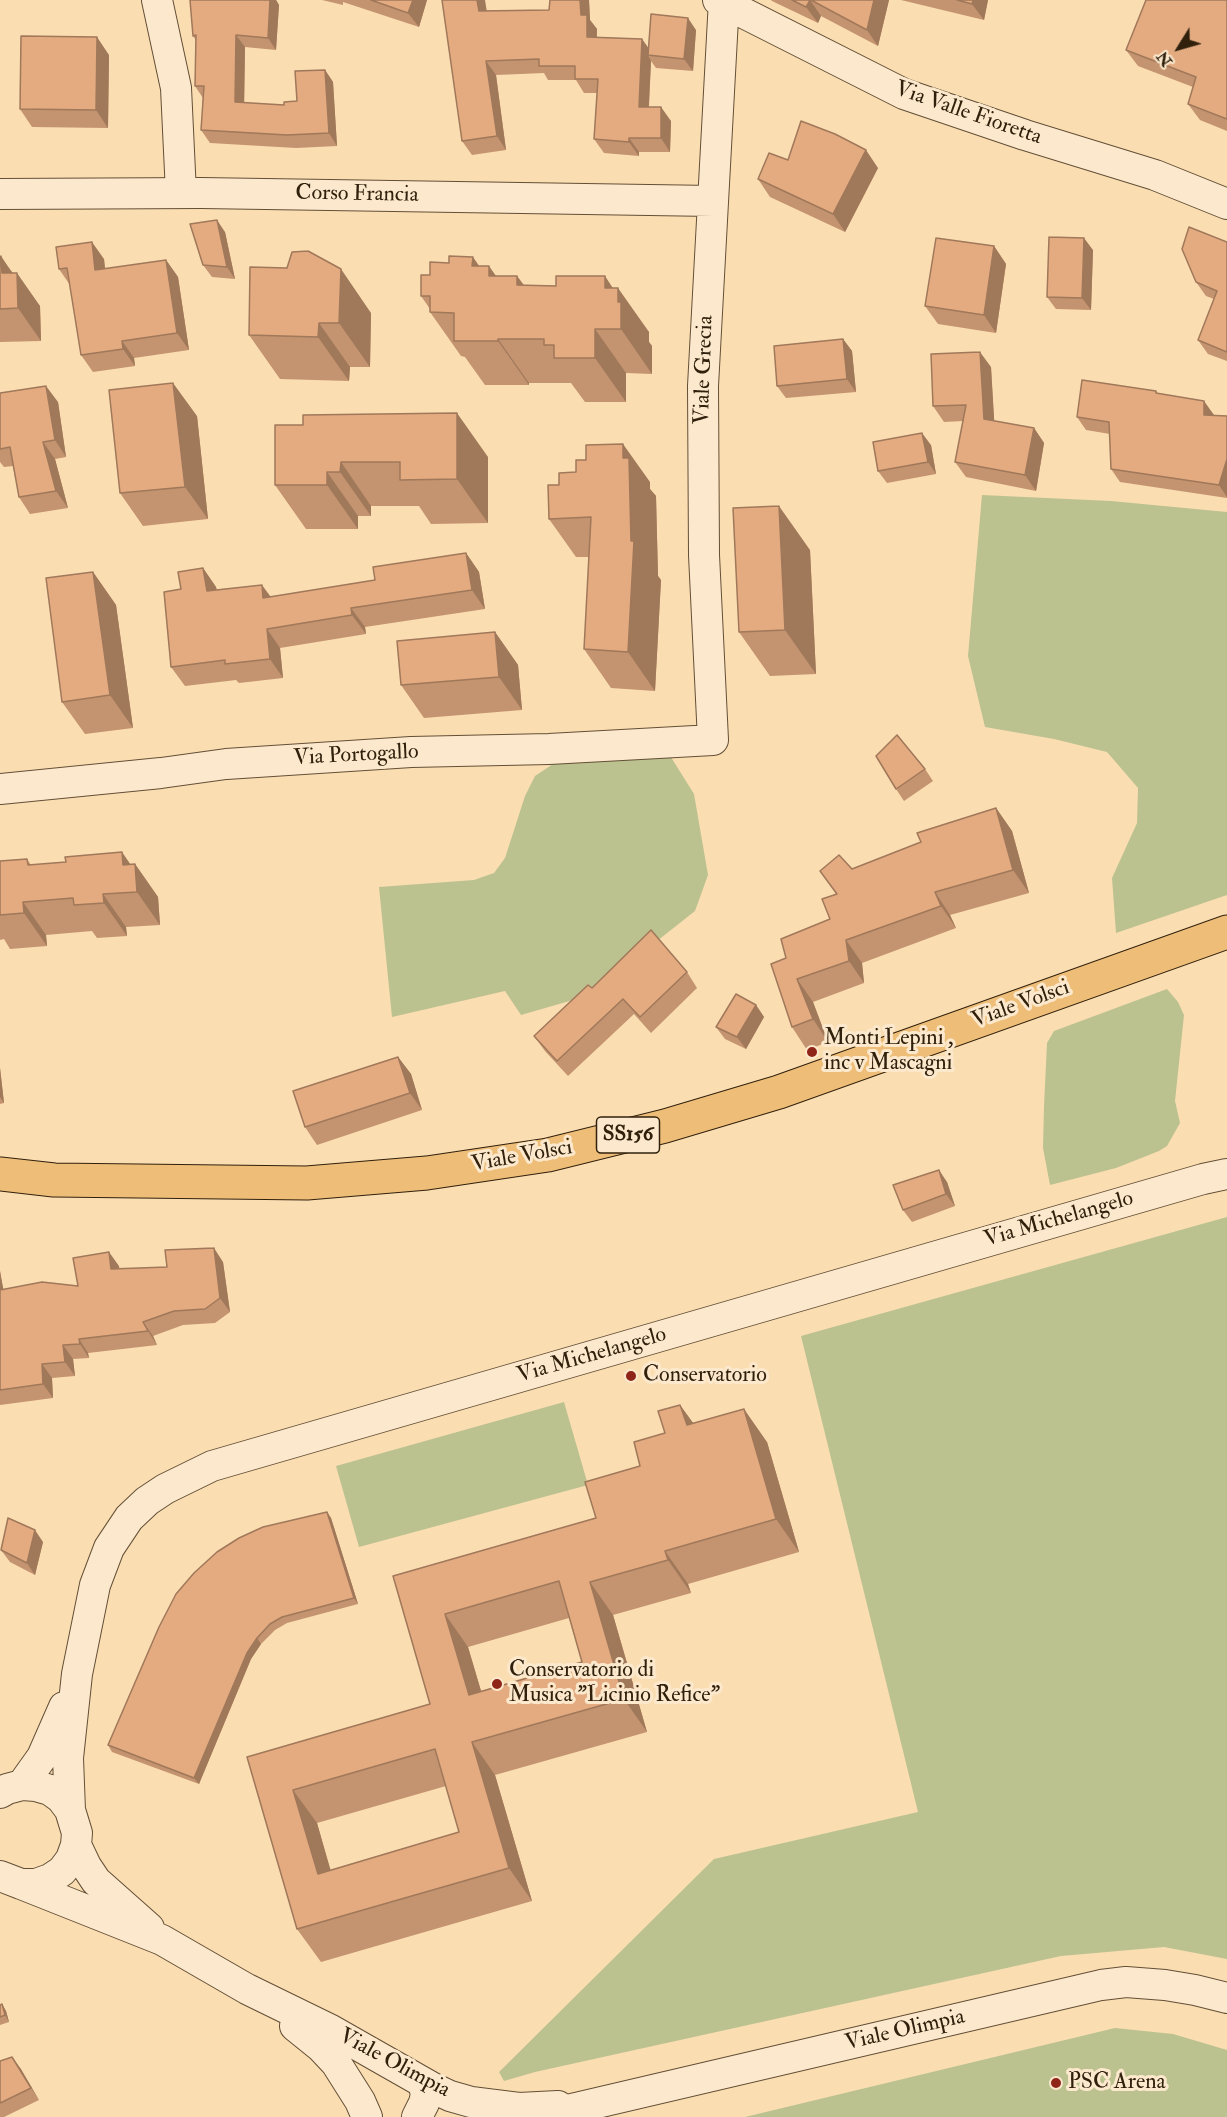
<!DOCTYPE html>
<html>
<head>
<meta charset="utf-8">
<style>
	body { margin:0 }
	#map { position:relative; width:1227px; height:2117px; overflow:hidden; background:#fbddb2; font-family:"IM FELL Double Pica",serif }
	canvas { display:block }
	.north { position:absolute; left:1149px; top:18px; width:60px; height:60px; -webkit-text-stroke:4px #fce9cd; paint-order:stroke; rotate:233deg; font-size:16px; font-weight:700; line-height:24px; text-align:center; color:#30200c }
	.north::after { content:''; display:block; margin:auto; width:21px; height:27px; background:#30200c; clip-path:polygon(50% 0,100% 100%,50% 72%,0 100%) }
</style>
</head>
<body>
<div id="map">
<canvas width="1227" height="2117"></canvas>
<div class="north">N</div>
</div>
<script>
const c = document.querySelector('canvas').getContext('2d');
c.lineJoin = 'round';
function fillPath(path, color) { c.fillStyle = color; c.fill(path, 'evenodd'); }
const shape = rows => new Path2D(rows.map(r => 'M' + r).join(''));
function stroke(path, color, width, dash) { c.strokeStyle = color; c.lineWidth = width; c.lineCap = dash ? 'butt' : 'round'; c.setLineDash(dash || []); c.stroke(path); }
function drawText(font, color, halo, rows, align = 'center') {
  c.font = font + ' "IM FELL Double Pica",serif'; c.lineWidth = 6; c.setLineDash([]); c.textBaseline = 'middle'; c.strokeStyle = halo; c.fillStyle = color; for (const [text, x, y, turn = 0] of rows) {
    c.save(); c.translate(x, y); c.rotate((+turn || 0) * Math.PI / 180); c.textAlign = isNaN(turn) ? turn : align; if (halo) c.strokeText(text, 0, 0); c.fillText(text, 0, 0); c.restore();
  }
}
fillPath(shape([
	[982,495,1111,501,1227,512,1227,895,1116,933,1112,878,1137,823,1138,788,1107,752,1054,739,985,727,968,656],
	[669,754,694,794,708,875,695,911,638,956,573,1000,521,1015,505,991,392,1017,379,887,474,880,494,873,505,858,525,796,535,776,559,760],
	[1167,989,1178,1002,1184,1015,1175,1101,1180,1123,1167,1146,1159,1151,1116,1168,1050,1185,1043,1148,1044,1106,1047,1043,1054,1031],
	[1227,1217,1227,1959,1164,1947,1061,1956,535,2072,504,2081,499,2072,714,1859,918,1812,801,1336],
	[564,1402,588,1485,359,1547,336,1466],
	[1115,2028,1173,2034,1227,2050,1227,2117,745,2117]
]), '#bbc28f');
const street = shape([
	[157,0,176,88,181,193],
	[718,0,904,94,1025,135,1155,175,1227,204],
	[0,194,201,193,713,201],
	[0,789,161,773,226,764,411,752,549,749,713,740,704,555,703,386,724,0],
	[22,1785,42,1757,64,1707],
	[0,1793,7,1789,22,1785,36,1786,50,1790,61,1798,70,1810,77,1833,76,1845,71,1859,62,1871,50,1879,36,1884,21,1884,0,1876],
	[70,1810,68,1758,77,1674,95,1585,109,1548,129,1518,147,1501,165,1489,212,1466,1203,1179,1227,1174],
	[76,1845,86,1866,96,1881,149,1928],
	[21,1884,162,1940,247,1989,331,2030,433,2088,450,2096,471,2102,519,2108,558,2106],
	[295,2026,321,2047,336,2063,360,2101,367,2117],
	[417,2117,424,2103,426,2094,423,2083],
	[537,2117,1101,1985,1126,1982,1165,1985,1195,1990,1227,1998]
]);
const primary = shape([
	[0,1174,54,1180,307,1183,427,1173,548,1155,665,1126,779,1092,1227,932]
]);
stroke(street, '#634f36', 32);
stroke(primary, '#30200c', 35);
stroke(street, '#fce9cd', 30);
stroke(primary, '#eebe79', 33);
fillPath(shape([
	[190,0,276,0,279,5,276,50,245,47,244,103,284,105,297,101,325,70,333,82,337,146,296,148,210,143,201,130,203,98,195,86,196,40,193,36],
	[322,0,427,0,419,27,343,2,343,5],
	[550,0,589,0,590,20,597,29,597,37,642,39,648,48,696,30,693,71,656,68,651,61,649,107,671,121,670,152,639,152,639,156,604,153,594,139,597,93,584,93,576,80,548,80,544,73,496,75,506,150,472,155,462,141,487,11,549,10],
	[771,0,889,0,878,46,821,16,818,23,772,1],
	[901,0,988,0,984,20],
	[1227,0,1227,131,1200,120,1188,104,1193,87,1138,66,1126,50],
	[109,55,108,128,32,127,20,109],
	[878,168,845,232,770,197,758,179],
	[225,232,235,279,212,277,203,265],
	[1227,242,1227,361,1208,354,1198,340,1214,299,1206,296,1196,282],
	[994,246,1006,264,996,333,938,324,925,306],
	[1093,250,1091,310,1056,309,1047,297],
	[0,257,40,306,41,341,0,342],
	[104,259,105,269,166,260,178,277,189,350,134,358,135,366,93,372,81,355,70,285,59,269],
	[479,266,495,276,517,276,524,285,613,288,649,332,649,342,652,346,652,374,626,373,626,402,585,402,571,383,529,383,529,385,485,385,465,357,461,356,430,312,430,309,421,296,430,275],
	[371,313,370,367,350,367,349,381,280,379,249,335],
	[843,339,852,351,856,392,786,398,777,386],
	[991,367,994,421,1034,428,1044,443,1036,491,966,477,955,462,963,421,944,422,933,406],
	[1156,391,1158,394,1214,415,1227,416,1227,498,1120,482,1111,469,1110,434,1086,430,1077,417],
	[0,393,58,402,66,457,55,459,68,508,30,514,19,497,13,466,4,467,0,462],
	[197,416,208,519,143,526,120,493],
	[275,425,488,457,488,523,431,524,419,506,371,506,371,516,358,516,358,529,306,529,275,485],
	[931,445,936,474,887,483,878,471],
	[576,472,650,482,650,489,656,496,658,576,661,580,655,691,611,688,584,649,589,557,576,557,549,519,559,485],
	[810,550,816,674,770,676,739,632],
	[466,553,479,572,485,609,365,627,366,634,280,648,283,678,239,683,236,680,185,686,171,667,181,589,203,568,216,587,217,590,270,597,375,580],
	[93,572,116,605,133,728,85,734,62,702],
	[495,632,518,665,522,710,424,718,401,685],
	[925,769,933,781,904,801,896,789],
	[996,808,1012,831,1029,893,950,915,956,928,862,963,864,983,813,1002,828,1042,807,1050,792,1027,786,958,830,919,836,894,820,871,852,869,921,842],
	[27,859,31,865,135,864,158,897,160,925,126,927,127,936,97,938,92,931,46,935,47,946,10,949,4,939,0,940,0,861],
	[687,972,697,988,651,1033,634,1014,568,1076,545,1051,534,1036,592,988],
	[756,1005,764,1017,746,1049,725,1039,716,1027],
	[398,1057,411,1074,422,1110,317,1145,305,1127],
	[0,1068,4,1103,0,1104],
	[947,1182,955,1206,912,1222,903,1210],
	[223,1262,230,1312,215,1323,183,1325,153,1336,157,1345,88,1353,89,1358,73,1359,75,1376,52,1378,53,1398,0,1405,0,1271,3,1289,78,1286,119,1266,119,1269,167,1267],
	[680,1405,693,1423,767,1442,799,1552,688,1584,691,1593,613,1615,647,1732,495,1775,532,1901,321,1962,297,1929,247,1757,430,1704,393,1576,596,1518,640,1466,665,1433],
	[569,1618,582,1662,481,1691,468,1647],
	[446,1786,459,1832,330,1870,317,1823],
	[327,1512,331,1518,358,1604,287,1623,275,1630,261,1644,251,1659,199,1784,112,1752,108,1745],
	[43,1542,35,1575,10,1562,1,1550],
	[2,2004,6,2011,9,2022,0,2025,0,2005],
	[12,2057,39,2100,4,2117,0,2117,0,2061]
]), '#c4936f');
fillPath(shape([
	[270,0,276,0,279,5,276,50,268,38],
	[413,0,427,0,419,27,408,13],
	[477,0,485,0,489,25,479,11],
	[580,0,589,0,590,20,597,29,596,51,587,37,581,15],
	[810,0,821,16,818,23,806,7],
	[874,0,889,0,878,46,867,30],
	[973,0,988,0,984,20,972,4],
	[688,18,696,30,693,71,684,59],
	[236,35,245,47,244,114,235,102],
	[97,37,109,55,108,128,96,110],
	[642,39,652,53,648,55,651,61,648,121,639,107],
	[486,61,496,75,506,150,497,136],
	[325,70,333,82,337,146,329,133],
	[661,107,671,121,670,152,661,138],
	[629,138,639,152,639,156,629,142],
	[866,150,878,168,845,232,833,214],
	[217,220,225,232,235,279,227,267],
	[1084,238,1093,250,1091,310,1082,298],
	[92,242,104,259,107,288,95,270],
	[994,246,1006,264,996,333,984,315],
	[1,256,17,280,17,273,40,306,41,341,18,308,2,273],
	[473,257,503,301,472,266],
	[166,260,178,277,189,350,177,333],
	[489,266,520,310,489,276],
	[341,269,371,313,370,367,339,323],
	[517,276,548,320,517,285],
	[605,276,618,296,618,288,649,332,649,342,652,346,652,374,621,329,605,288],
	[319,323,350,367,349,381,318,337],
	[595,329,626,373,626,402,595,358],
	[498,339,529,383,529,385,498,341],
	[843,339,852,351,856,392,847,379],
	[122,341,134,358,135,366,123,349],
	[980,352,991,367,995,434,984,419],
	[173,383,197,416,208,519,185,487],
	[46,386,58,402,66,457,55,440],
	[1204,401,1214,415,1204,415],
	[457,413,488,457,488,523,457,479],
	[1034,428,1044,443,1036,491,1025,475],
	[922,433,931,445,936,474,928,462],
	[43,442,55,459,68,508,56,491],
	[623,444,650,482,650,489,656,496,658,576,661,580,655,691,628,652,631,541,623,458],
	[1227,459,1227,497,1219,485],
	[341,462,371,506,371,516,340,472],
	[327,472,358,516,358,529,327,485],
	[779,506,810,550,816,674,785,630],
	[466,553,479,572,485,609,472,590],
	[203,568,216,587,220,610,207,591],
	[93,572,116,605,133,728,110,695],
	[262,585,276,604,263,598],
	[351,608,365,627,366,634,352,615],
	[267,629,280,648,283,678,270,659],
	[495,632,518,665,522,710,499,677],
	[996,808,1012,831,1029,893,1013,870],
	[122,852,135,871,135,864,158,897,160,925,137,892,123,865],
	[935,892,950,915,956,928,941,906],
	[103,894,126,927,127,936,104,903],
	[23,902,46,935,47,946,24,913],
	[846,940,862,963,864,983,849,961],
	[797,979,813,1002,828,1042,813,1019],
	[756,1005,764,1017,746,1049,737,1037],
	[398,1057,411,1074,422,1110,410,1093],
	[0,1068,4,1103,0,1097],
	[939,1170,947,1182,955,1206,946,1194],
	[214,1248,223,1262,230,1312,220,1298],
	[109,1252,119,1266,121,1283,111,1269],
	[0,1271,6,1304,0,1296],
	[143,1322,153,1336,157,1345,148,1331],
	[79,1339,88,1353,89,1358,80,1344],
	[63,1345,73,1359,75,1376,65,1362],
	[42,1364,52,1378,53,1398,43,1384],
	[680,1405,704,1438,687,1425],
	[744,1409,767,1442,799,1552,776,1519],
	[327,1512,331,1518,358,1604,354,1598],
	[35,1530,43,1542,35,1575,27,1563],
	[665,1551,688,1584,691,1593,668,1560],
	[590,1582,613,1615,647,1732,624,1699],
	[445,1614,468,1647,492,1728,469,1695],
	[257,1638,261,1644,251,1659,199,1784,194,1778,247,1653],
	[472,1742,495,1775,532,1901,509,1868],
	[293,1790,317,1823,341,1906,318,1874],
	[2,2004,6,2011,9,2022,5,2015],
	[12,2057,21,2069,39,2100,31,2088]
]), '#a0785a');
const building = shape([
	[190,0,270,0,268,38,236,35,235,102,284,105,284,102,297,101,295,71,325,70,329,133,287,135,201,130,204,86,195,86,196,35,193,36,190,0],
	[371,0,413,0,408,13,371,0],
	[442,0,477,0,479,11,549,10,550,0,580,0,581,15,587,15,587,37,642,39,639,107,661,107,661,138,629,138,629,142,594,139,598,79,575,79,575,66,539,66,539,59,486,61,497,136,462,141,442,0],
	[792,0,810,0,806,7,792,0],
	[811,0,874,0,867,30,811,0],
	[957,0,973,0,972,4,957,0],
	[1146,0,1227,0,1227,119,1188,104,1196,77,1126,50,1146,0],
	[651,14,688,18,684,59,648,55,651,14],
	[21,36,97,37,96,110,20,109,21,36],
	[801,121,835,134,866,150,833,214,758,179,769,153,788,160,801,121],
	[217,220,227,267,203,265,190,224,217,220],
	[1189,227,1227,242,1227,352,1198,340,1217,291,1196,282,1182,249,1189,227],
	[1049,237,1084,238,1082,298,1047,297,1049,237],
	[936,238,994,246,984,315,925,306,936,238],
	[92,242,95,270,166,260,177,333,122,341,123,349,81,355,67,268,59,269,56,247,92,242],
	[308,251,341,269,339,323,319,323,318,337,249,335,250,267,287,268,292,252,308,251],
	[1,256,2,273,17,273,18,308,0,309,0,257,1,256],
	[449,256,473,257,472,266,489,266,489,276,517,276,517,285,556,286,556,276,605,276,605,288,618,288,618,302,621,302,621,329,595,329,595,358,554,358,554,345,544,345,544,339,498,339,498,341,454,341,454,313,430,312,430,296,421,296,421,275,430,275,430,262,449,263,449,256],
	[843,339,847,379,777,386,774,346,843,339],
	[980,352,984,419,1034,428,1025,475,955,462,966,405,933,406,931,354,980,352],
	[1082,380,1156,391,1156,393,1204,401,1204,415,1227,416,1227,459,1219,485,1111,469,1109,422,1077,417,1082,380],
	[173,383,185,487,120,493,109,390,173,383],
	[46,386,55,440,43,442,56,491,19,497,10,447,0,449,0,393,46,386],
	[457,413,457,479,400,480,400,462,341,462,340,472,327,472,327,485,275,485,275,425,303,425,303,415,457,413],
	[922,433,928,462,878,471,873,442,922,433],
	[623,444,623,458,629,458,631,541,634,541,628,652,584,649,591,517,549,519,548,485,559,485,559,473,576,472,576,460,586,460,586,445,623,444],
	[779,506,785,630,739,632,733,508,779,506],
	[466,553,472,590,351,608,352,615,267,629,270,659,225,664,225,660,171,667,164,592,181,589,178,572,203,568,207,591,262,585,263,598,375,580,373,567,466,553],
	[93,572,110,695,62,702,46,578,93,572],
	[495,632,499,677,401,685,397,641,495,632],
	[897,735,925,769,896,789,876,756,897,735],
	[996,808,1013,870,935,892,941,906,846,940,849,961,797,979,813,1019,792,1027,771,964,786,958,781,939,830,919,822,899,837,894,820,871,839,855,852,869,921,842,917,833,996,808],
	[122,852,123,865,135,864,137,892,103,894,104,903,74,905,73,898,23,902,24,913,0,915,0,861,27,859,28,865,66,862,65,857,122,852],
	[651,930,687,972,640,1017,623,999,557,1061,534,1036,588,985,592,988,651,930],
	[736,994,756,1005,737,1037,716,1027,736,994],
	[398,1057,410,1093,305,1127,293,1091,398,1057],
	[939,1170,946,1194,903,1210,893,1185,939,1170],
	[214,1248,220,1298,205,1309,174,1311,143,1322,148,1331,79,1339,80,1344,63,1345,65,1362,42,1364,43,1384,0,1390,0,1290,42,1282,78,1286,73,1258,109,1252,111,1269,167,1267,165,1250,214,1248],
	[680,1405,687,1425,744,1409,776,1519,665,1551,668,1560,590,1582,624,1699,472,1742,509,1868,297,1929,247,1757,430,1704,393,1576,596,1518,585,1482,640,1466,634,1442,665,1433,658,1411,680,1405],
	[559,1581,582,1662,469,1695,445,1614,559,1581],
	[435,1749,459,1832,318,1874,293,1790,435,1749],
	[327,1512,354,1598,282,1617,270,1624,257,1638,247,1653,194,1778,108,1745,159,1627,176,1594,194,1573,217,1552,239,1538,263,1527,327,1512],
	[8,1518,35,1530,27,1563,1,1550,8,1518],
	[2,2004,5,2015,0,2017,0,2005,2,2004],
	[12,2057,31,2088,0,2103,0,2061,12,2057]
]);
fillPath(building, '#e4ab81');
stroke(building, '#a0785a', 1.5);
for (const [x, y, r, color] of [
	[812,1052,6,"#8f2418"],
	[631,1376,6,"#8f2418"],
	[497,1684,6,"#8f2418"],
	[1056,2083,6,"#8f2418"]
]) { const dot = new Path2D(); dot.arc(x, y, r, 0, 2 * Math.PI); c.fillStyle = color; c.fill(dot); stroke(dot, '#fce9cd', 2); }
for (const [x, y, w] of [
	[628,1135,63]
]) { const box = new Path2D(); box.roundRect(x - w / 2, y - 18, w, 36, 4.5); c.fillStyle = '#fce9cd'; c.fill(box); stroke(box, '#30200c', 1.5); }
drawText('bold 21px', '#30200c', null, [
	["SS156",628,1135]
]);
drawText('22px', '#30200c', '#fce9cd', [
	["Via Valle Fioretta",968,114,19],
	["Corso Francia",357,195,1],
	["Viale Grecia",705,370,-88],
	["Via Portogallo",356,756,-3],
	["Viale Volsci",1021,1005,-20],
	["Viale Volsci",522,1157,-10],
	["Via Michelangelo",1059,1220,-16],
	["Via Michelangelo",592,1356,-16],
	["Viale Olimpia",905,2031,-13],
	["Viale Olimpia",394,2064,28]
]);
drawText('22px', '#30200c', '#fce9cd', [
	["Monti Lepini ,",824,1039],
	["inc v Mascagni",824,1064],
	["Conservatorio",643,1376],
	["Conservatorio di",509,1671],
	["Musica \"Licinio Refice\"",509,1696],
	["PSC Arena",1068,2083]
], 'left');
</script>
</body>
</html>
